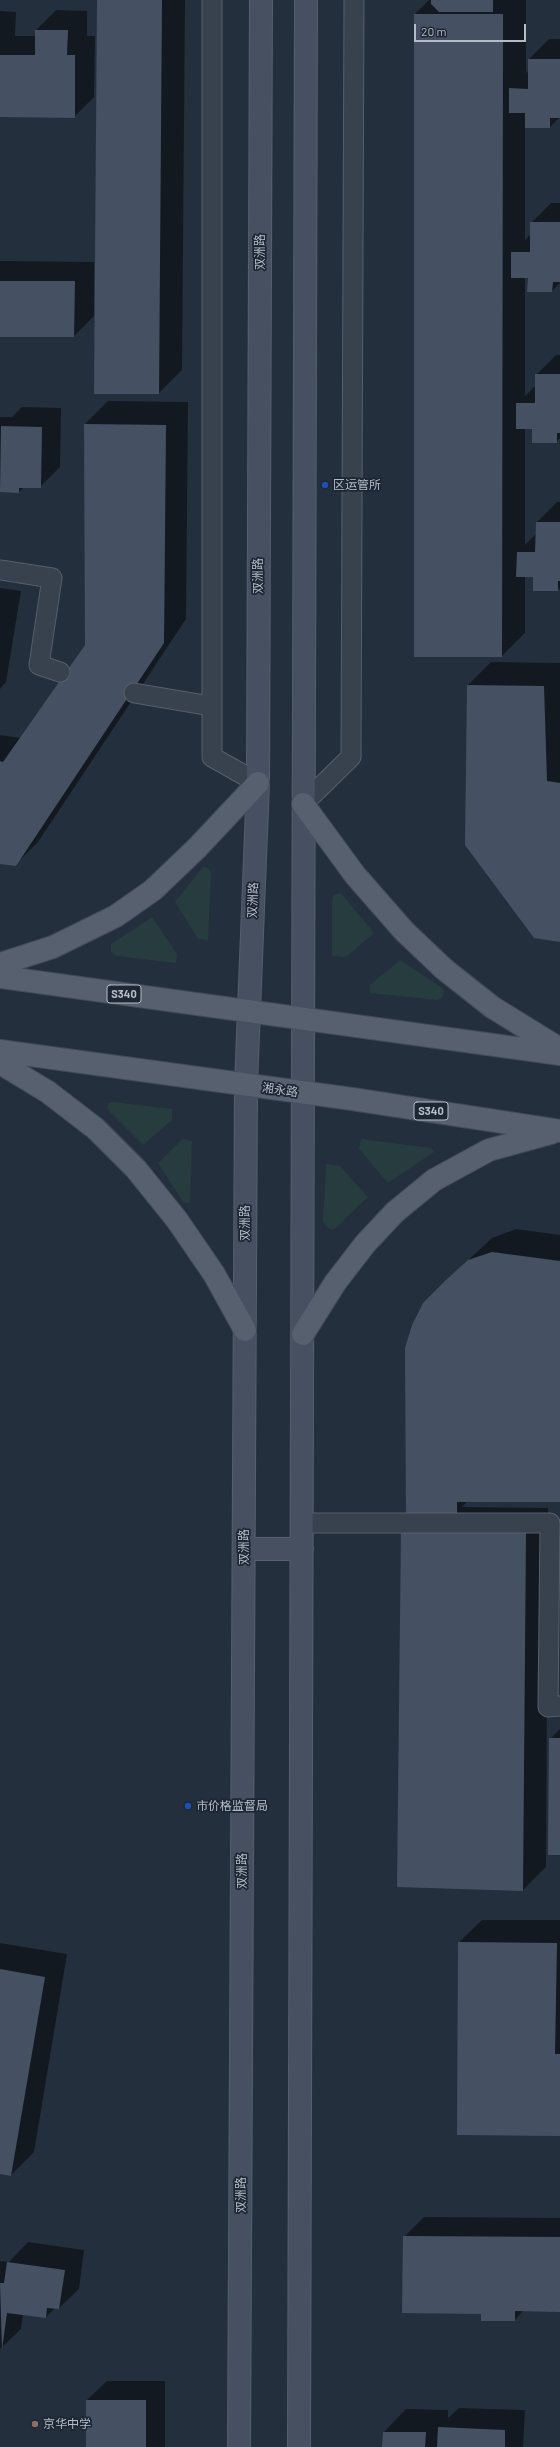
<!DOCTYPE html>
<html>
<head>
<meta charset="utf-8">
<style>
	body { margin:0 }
	#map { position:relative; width:560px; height:2447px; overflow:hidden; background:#242f3e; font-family:Barlow,sans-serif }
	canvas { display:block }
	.scale { position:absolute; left:414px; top:24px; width:112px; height:18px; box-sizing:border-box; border:2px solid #b4bcc9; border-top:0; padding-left:5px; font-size:12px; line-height:14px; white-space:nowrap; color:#b4bcc9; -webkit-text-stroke:3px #1d2633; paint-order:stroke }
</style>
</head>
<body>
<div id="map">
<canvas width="560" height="2447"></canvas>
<div class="scale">20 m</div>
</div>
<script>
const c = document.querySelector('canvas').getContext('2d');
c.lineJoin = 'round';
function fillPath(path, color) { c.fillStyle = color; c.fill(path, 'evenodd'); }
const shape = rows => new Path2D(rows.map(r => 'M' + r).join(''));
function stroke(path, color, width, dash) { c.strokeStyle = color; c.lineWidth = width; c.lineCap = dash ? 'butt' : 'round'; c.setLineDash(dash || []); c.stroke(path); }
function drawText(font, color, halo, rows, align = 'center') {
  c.font = font + ' Barlow,"Noto Sans SC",sans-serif'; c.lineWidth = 3.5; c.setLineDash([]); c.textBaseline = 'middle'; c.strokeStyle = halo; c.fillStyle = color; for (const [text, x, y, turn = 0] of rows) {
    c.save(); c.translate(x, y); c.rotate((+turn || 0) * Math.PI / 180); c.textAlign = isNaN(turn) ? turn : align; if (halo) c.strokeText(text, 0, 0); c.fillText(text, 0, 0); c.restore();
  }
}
fillPath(shape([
	[203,867,209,868,211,873,208,940,198,939,175,902],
	[338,893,342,894,374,933,346,957,332,956,332,902,333,896],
	[152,917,177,954,176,963,116,956,111,951,111,944],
	[400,960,441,987,444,991,443,996,438,1000,370,993,370,985],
	[113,1102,172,1109,172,1120,143,1145,110,1112,107,1107,109,1103],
	[183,1139,192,1141,190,1202,188,1203,183,1202,158,1163],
	[361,1139,431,1148,434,1152,388,1183,359,1149],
	[326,1164,340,1166,368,1197,336,1228,331,1230,325,1226,323,1220]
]), '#263c3f');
fillPath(shape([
	[98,0,185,0,182,370,159,393,95,393],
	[429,0,526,0,526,73,529,70,529,59,549,39,560,39,560,117,550,127,525,127,525,240,531,234,531,223,551,203,560,203,560,283,552,291,525,277,525,396,536,385,536,375,556,355,560,355,560,438,556,442,533,428,525,428,525,545,537,533,537,522,557,502,560,502,560,588,557,590,534,576,525,576,525,633,502,656,415,656,415,14],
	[56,10,87,11,87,36,95,36,94,97,74,117,0,116,0,11,16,12,15,36,36,36,36,30],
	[0,261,94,262,94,316,74,336,0,336],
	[108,401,188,402,186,619,38,842,15,865,0,863,0,735,21,738,86,645,85,424],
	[22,407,61,408,60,467,40,487,24,487,19,492,0,491,0,417,12,417],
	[0,588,21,591,6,682,0,689],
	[491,662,560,663,560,941,468,685],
	[516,1229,560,1235,560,1501,468,1501,462,1507,548,1508,546,1867,523,1890,402,1529,419,1512,447,1280,492,1238],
	[560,1729,560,1854,550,1739],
	[482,1920,560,1920,560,2135,459,1942],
	[0,1943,67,1954,34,2152,11,2175,0,2173],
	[424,2217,560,2218,560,2311,524,2310,515,2320,482,2313,404,2237],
	[28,2242,84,2250,79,2289,59,2308,55,2308,46,2317,23,2314,21,2329,0,2349,0,2261,9,2262],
	[107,2381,165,2381,165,2447,87,2447,87,2400],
	[459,2408,525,2410,523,2447,383,2447,384,2432,406,2409,448,2410,448,2418]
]), '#0007');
fillPath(shape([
	[97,0,162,0,159,394,94,394],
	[431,0,493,0,493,12,439,12,431,4],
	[414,14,503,14,502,657,414,657],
	[35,30,68,30,67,55,75,55,75,118,0,117,0,55,35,55],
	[528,59,560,59,560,118,550,118,550,128,525,128,525,113,509,113,509,88,528,89],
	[530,222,560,222,560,282,553,282,552,292,527,292,528,278,511,278,511,252,530,252],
	[0,281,75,281,74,337,0,337],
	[535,374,560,374,560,433,557,433,557,443,532,443,532,429,516,429,516,403,535,403],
	[84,424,166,425,164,643,16,866,0,864,0,761,3,762,85,645],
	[1,426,42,427,41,488,19,488,19,493,0,492],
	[536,522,560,522,560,581,558,581,558,591,533,591,533,577,516,577,517,552,535,552],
	[467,685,544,686,547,781,560,783,560,942,534,938,465,845],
	[492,1252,560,1261,560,1502,457,1502,457,1513,406,1513,405,1348,412,1325,423,1303,446,1280,468,1260],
	[401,1529,526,1531,523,1891,397,1887],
	[549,1738,560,1738,560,1855,548,1855],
	[458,1942,557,1943,555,2054,560,2054,560,2136,457,2135],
	[0,1969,45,1977,11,2176,0,2174],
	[403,2236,560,2237,560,2312,515,2311,515,2321,481,2321,481,2314,402,2313],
	[7,2262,65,2270,59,2309,47,2308,46,2318,7,2313,2,2350,0,2283,4,2283],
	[86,2400,146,2400,146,2447,86,2447],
	[438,2427,505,2430,505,2447,437,2447],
	[383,2432,426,2432,425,2447,382,2447]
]), '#455162');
const service = shape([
	[212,0,212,757,258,783],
	[0,570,52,578,39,665,60,672],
	[134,693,211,706],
	[303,804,351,757,354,0],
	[302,1523,550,1523,548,1707,560,1706]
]);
const secondary = shape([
	[244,1549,302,1549],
	[239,2447,246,1085,258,783,261,0],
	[299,2447,306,0]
]);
const primary = shape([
	[303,804,355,875,404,931,444,969,492,1007,560,1049],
	[0,964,53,947,116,916,153,890,197,848,258,783],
	[0,977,560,1054],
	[0,1051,352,1099,560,1131],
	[0,1063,48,1092,96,1129,136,1169,177,1220,214,1274,245,1330],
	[303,1334,335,1283,365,1244,395,1212,434,1180,489,1150,551,1133]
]);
stroke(service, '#565f6c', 21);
stroke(secondary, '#565f6c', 24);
stroke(primary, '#414a57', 24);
stroke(service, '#38414e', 19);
stroke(secondary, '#465061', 22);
stroke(primary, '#56606e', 22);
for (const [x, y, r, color] of [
	[325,485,4,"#1a4fb4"],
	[188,1806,4,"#1a4fb4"],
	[35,2424,4,"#8d6e63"]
]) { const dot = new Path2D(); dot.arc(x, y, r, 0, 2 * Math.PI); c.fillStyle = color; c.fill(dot); stroke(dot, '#1d2633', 1.5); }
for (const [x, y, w] of [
	[124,994,34],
	[431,1111,34]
]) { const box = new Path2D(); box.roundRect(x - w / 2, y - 9, w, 18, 3); c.fillStyle = '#1d2633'; c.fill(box); stroke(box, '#b4bcc9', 1); }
drawText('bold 11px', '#b4bcc9', null, [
	["S340",124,994],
	["S340",431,1111]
]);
drawText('12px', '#b4bcc9', '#1d2633', [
	["双洲路",260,252,-90],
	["双洲路",258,576,-90],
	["双洲路",253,900,-88],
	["湘永路",280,1090,8],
	["双洲路",245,1223,-90],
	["双洲路",244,1547,-90],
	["双洲路",242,1871,-90],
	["双洲路",241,2195,-90]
]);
drawText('12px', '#b4bcc9', '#1d2633', [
	["区运管所",333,485],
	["市价格监督局",196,1806],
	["京华中学",43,2424]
], 'left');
</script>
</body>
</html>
